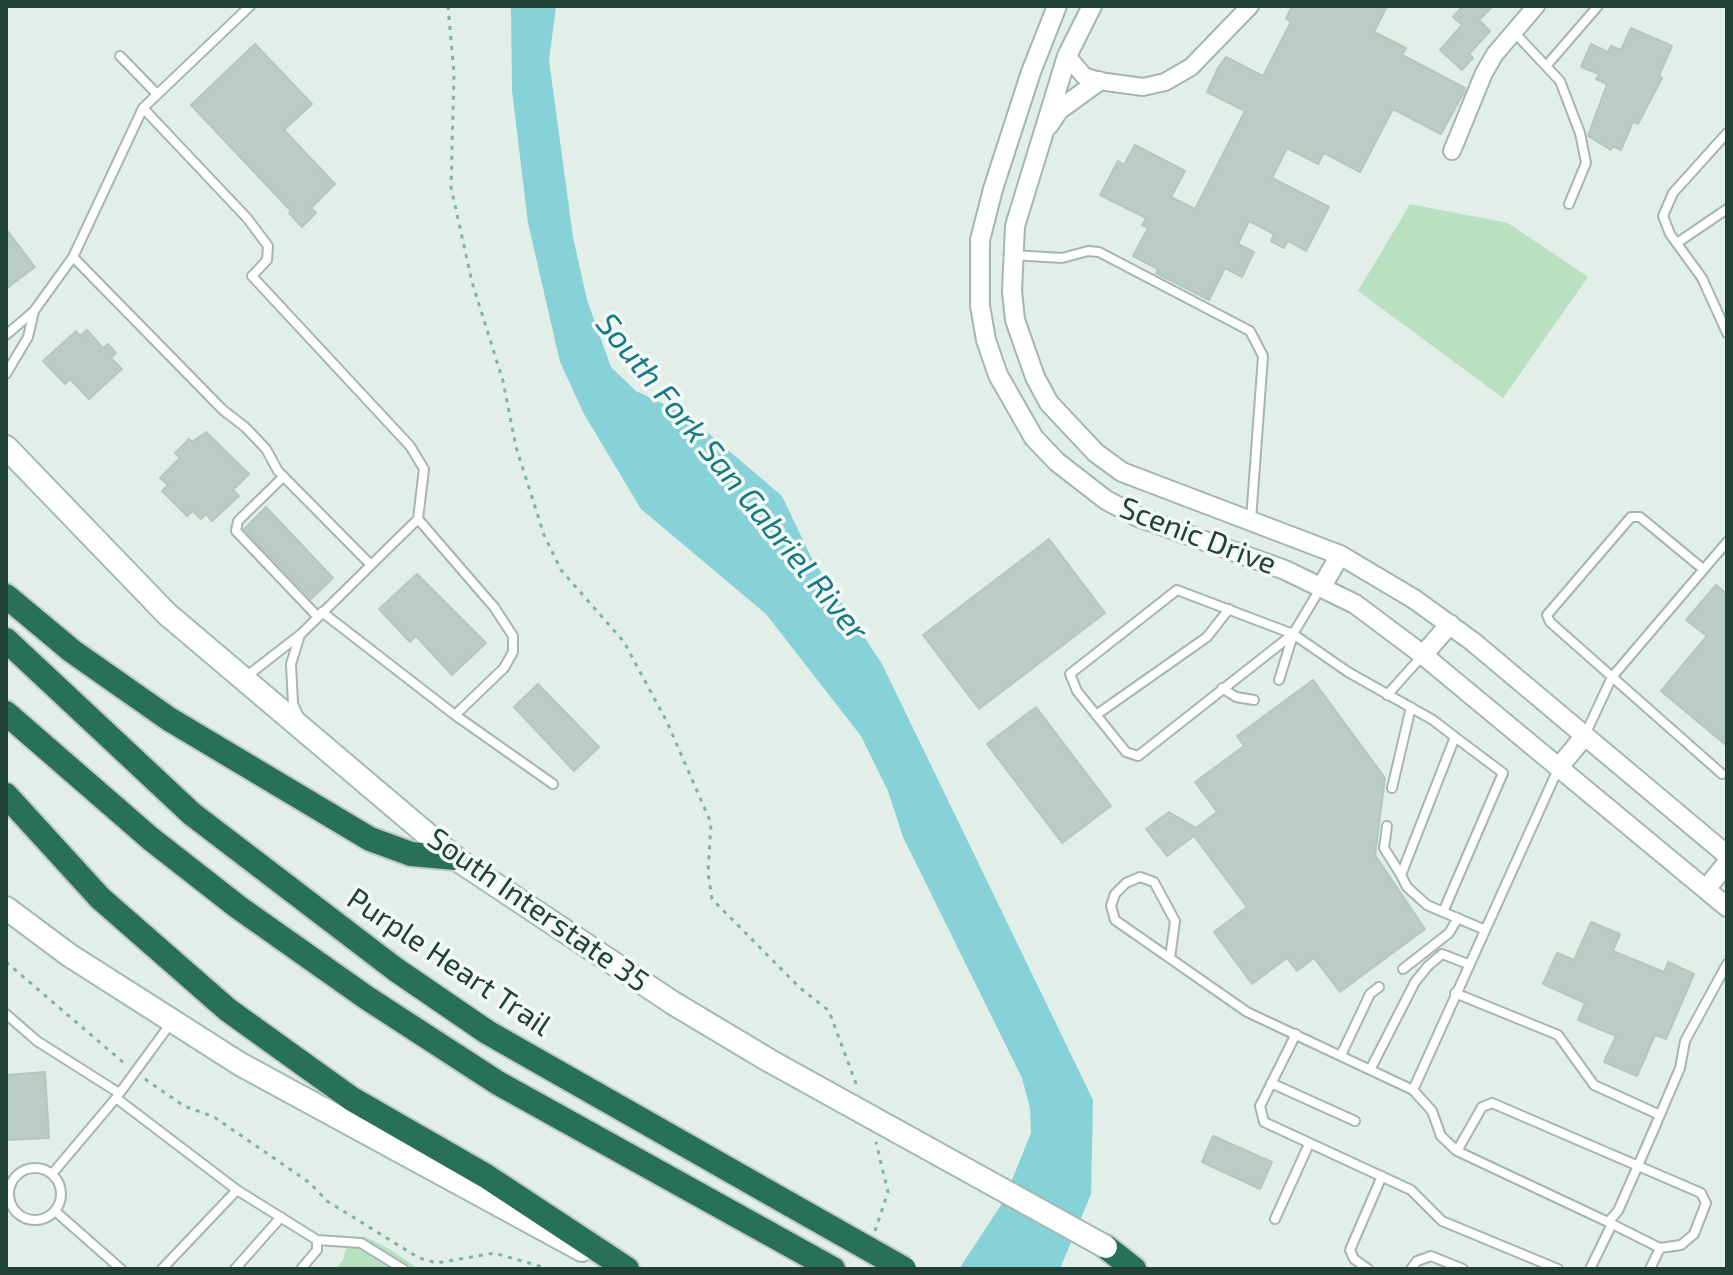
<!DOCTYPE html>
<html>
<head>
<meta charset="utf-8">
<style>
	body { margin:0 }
	#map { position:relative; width:1733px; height:1275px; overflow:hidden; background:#e2eee8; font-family:"Exo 2",sans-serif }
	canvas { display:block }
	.frame { position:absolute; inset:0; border:8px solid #204135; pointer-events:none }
</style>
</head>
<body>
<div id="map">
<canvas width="1733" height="1275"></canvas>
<div class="frame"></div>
</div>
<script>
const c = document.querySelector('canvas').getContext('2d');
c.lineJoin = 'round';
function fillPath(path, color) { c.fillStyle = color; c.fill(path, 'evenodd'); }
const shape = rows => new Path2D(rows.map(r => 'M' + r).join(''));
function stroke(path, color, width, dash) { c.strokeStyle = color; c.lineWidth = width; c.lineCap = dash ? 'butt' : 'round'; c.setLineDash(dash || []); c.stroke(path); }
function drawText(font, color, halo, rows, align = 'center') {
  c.font = font + ' "Exo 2",sans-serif'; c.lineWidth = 7; c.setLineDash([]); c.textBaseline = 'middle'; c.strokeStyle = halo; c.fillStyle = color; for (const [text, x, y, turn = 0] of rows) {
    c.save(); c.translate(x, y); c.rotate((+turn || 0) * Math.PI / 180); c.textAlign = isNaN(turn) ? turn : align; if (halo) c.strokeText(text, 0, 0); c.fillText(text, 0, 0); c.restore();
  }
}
fillPath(shape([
	[1410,204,1508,223,1588,277,1503,398,1358,291],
	[364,1236,391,1250,419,1269,335,1269,343,1260,346,1248]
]), '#b9e1c1');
fillPath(shape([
	[511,6,556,6,549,60,573,237,587,300,611,367,636,391,687,415,782,496,811,557,882,664,1093,1100,1091,1194,1060,1269,959,1269,1003,1202,1031,1133,1030,1108,1022,1078,903,837,888,791,861,736,766,614,641,509,584,414,560,362,528,223,512,90]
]), '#86d2d8');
const building = shape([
	[1292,6,1387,6,1374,32,1406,48,1402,55,1465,88,1464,92,1441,134,1393,109,1360,172,1324,153,1318,164,1287,148,1272,178,1329,207,1306,251,1288,241,1284,248,1271,241,1274,234,1249,221,1238,244,1254,252,1242,277,1225,268,1209,300,1156,273,1158,269,1133,256,1148,228,1142,225,1146,218,1100,195,1118,161,1124,165,1135,145,1185,171,1171,197,1195,209,1245,111,1207,92,1218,68,1226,57,1263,76,1291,22,1286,19,1292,6],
	[1463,6,1493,6,1479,20,1490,31,1469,54,1473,58,1462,70,1440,50,1462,25,1453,17,1463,6],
	[1631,28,1672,46,1659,76,1662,78,1638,124,1633,122,1621,150,1612,146,1611,150,1588,136,1607,84,1596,79,1599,74,1581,67,1591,44,1608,52,1611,46,1621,50,1631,28],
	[255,44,312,104,284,130,335,184,311,208,316,213,302,227,289,213,291,211,191,105,255,44],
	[6,229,35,267,6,289,6,229],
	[87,330,103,348,108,344,116,353,111,358,122,369,89,399,70,379,65,384,43,361,76,331,80,336,87,330],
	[206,432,249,474,233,490,239,496,212,521,206,514,201,519,193,511,187,516,162,491,168,485,160,478,180,458,175,453,189,439,192,442,206,432],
	[266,507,333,578,311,599,244,529,266,507],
	[1049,539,1105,613,979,709,923,635,1049,539],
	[417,574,486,643,452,675,416,636,410,642,379,609,417,574],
	[1716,585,1727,594,1727,746,1661,691,1707,636,1686,620,1716,585],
	[1313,680,1385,778,1375,855,1425,929,1340,992,1314,958,1297,971,1287,958,1252,984,1214,932,1247,907,1194,836,1167,856,1146,829,1169,812,1196,828,1217,812,1195,782,1244,746,1237,736,1313,680],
	[538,684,599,747,574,771,514,707,538,684],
	[1036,707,1111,806,1062,843,987,744,1036,707],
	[1591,922,1620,934,1613,951,1664,972,1668,962,1694,974,1666,1039,1655,1035,1637,1076,1604,1062,1616,1036,1578,1020,1585,1003,1543,984,1557,953,1574,960,1591,922],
	[45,1072,49,1138,6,1140,6,1075,45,1072],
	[1213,1136,1272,1162,1260,1189,1202,1162,1213,1136]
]);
fillPath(building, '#baccc3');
stroke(building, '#b4c8be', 2);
const service = shape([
	[1514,32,1560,81,1580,133,1586,163,1569,204],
	[120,56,156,93],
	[1547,65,1598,6],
	[1727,133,1673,193,1663,216,1670,234,1702,278,1727,333],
	[1677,243,1727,209],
	[1013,255,1062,258,1088,251,1099,252,1250,331,1263,356,1251,520],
	[73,257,223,410,245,427,266,449,278,471,371,565,418,519,424,469,410,446,252,276,267,260,268,246,247,218,143,108],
	[6,335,34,311,73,257,143,108,250,6],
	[6,374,28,337,34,311],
	[283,477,238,521,236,531,318,617],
	[418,519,494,607,513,636,513,652,504,668,455,715],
	[1703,569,1640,517,1631,517,1547,615,1550,622,1722,774],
	[322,612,455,715,553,784],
	[1293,634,1138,756,1126,752,1077,691,1070,674,1177,590,1293,634,1320,589],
	[1293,634,1348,672,1433,720,1455,737,1503,773,1443,912,1427,905,1407,887,1401,875,1455,737],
	[247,676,301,634,371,565],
	[1279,680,1293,635],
	[1222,688,1236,697,1254,700],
	[1387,695,1423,655],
	[298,715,293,704,291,664,300,635],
	[1096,715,1207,637,1229,609],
	[1584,737,1612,677,1727,542],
	[1392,788,1411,707],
	[1387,826,1384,848,1401,875],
	[1443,912,1483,929],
	[1170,958,1175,921,1154,882,1140,877,1126,883,1115,894,1111,906,1115,920,1247,1012,1413,1090,1432,1111,1441,1136,1457,1151,1608,1222,1618,1211,1654,1129,1680,1068,1685,1041,1727,964],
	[1403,969,1449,933,1458,918],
	[1455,993,1558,1035,1594,1085,1660,1115],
	[6,1014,37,1041,119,1093],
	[1296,1034,1260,1106,1264,1122,1411,1190,1442,1221,1558,1269],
	[1341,1055,1370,994,1379,987],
	[1371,1068,1415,982,1428,966,1442,954,1468,964],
	[1271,1083,1355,1121],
	[1413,1090,1559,767],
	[1457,1151,1482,1107,1492,1103,1701,1193,1706,1203,1694,1234,1681,1245,1660,1248],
	'9 1194a26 26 0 1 1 52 0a26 26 0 1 1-52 0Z',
	[52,1174,116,1098],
	[237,1190,317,1240,317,1250,301,1269],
	[55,1211,121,1269],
	[1275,1219,1309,1144],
	[1608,1222,1660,1248,1650,1269],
	[317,1240,361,1243,403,1269],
	[162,1269,237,1190,116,1098,171,1023],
	[235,1269,281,1217],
	[1368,1269,1354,1259,1350,1250,1382,1176],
	[1411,1269,1417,1261,1431,1256,1463,1269],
	[1590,1269,1612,1224]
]);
const minor = shape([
	[1067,56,1084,76,1099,81,1143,87,1165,82,1191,67,1250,6],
	[1452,151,1484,73,1495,54,1536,6]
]);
const tertiary = shape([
	[1057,6,1031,72,993,189,980,240,980,306,986,340,998,375,1034,438,1057,462,1106,500,1138,517,1285,570,1355,604,1423,655,1727,907],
	[1092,6,1067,56,1015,226,1012,291,1015,320,1035,377,1049,403,1096,453,1122,472,1340,555,1414,599,1472,641,1727,855],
	[1049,125,1059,110,1099,81],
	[1321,588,1340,555],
	[1423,655,1450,624],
	[1559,767,1583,738],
	[1706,889,1727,863]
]);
const secondary = shape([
	[6,447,167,614,455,858,673,1003,770,1061],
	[6,908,69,955,240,1064,582,1250]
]);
const motorway = shape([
	[6,596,72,651,169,719,370,839,411,854,455,858],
	[6,640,192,814,395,969,487,1032,791,1205],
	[6,713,151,839,238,907,367,998,498,1083,833,1269],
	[6,795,100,898,228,1010,352,1099,486,1176,627,1269],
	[1106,1247,1134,1269]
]);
stroke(service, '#a4b7af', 12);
stroke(minor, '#a4b7af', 20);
stroke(tertiary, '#a4b7af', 22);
stroke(secondary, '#a0bbaf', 26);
stroke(motorway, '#c1cac6', 28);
stroke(shape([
	[448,6,454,74,451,187,472,282,503,381,516,447,544,535,561,570,624,642,667,722,711,823,708,873,712,899,799,987,829,1011,858,1089],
	[6,962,124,1063],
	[145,1079,184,1106,214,1117,310,1183,327,1201,419,1258,437,1263,494,1253,550,1269],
	[875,1231,888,1192,876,1142]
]), '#80b49f', 3, [4, 6]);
stroke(service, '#fff', 8);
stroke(minor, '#fff', 16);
stroke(tertiary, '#fff', 18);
stroke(secondary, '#fff', 22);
stroke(motorway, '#29705b', 24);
const secondaryBridge = shape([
	[770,1061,1106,1247]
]);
const motorwayBridge = shape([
	[791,1205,904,1269]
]);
stroke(secondaryBridge, '#a0bbaf', 26, []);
stroke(motorwayBridge, '#c1cac6', 28, []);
stroke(secondaryBridge, '#fff', 22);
stroke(motorwayBridge, '#29705b', 24);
drawText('30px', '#204135', '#f3faf6', [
	["Scenic Drive",1198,536,21],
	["South Interstate 35",538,910,35],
	["Purple Heart Trail",449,962,34]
]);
drawText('italic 32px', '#147a83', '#f3faf6', [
	["South Fork San Gabriel River",732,477,51]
]);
</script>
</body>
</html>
